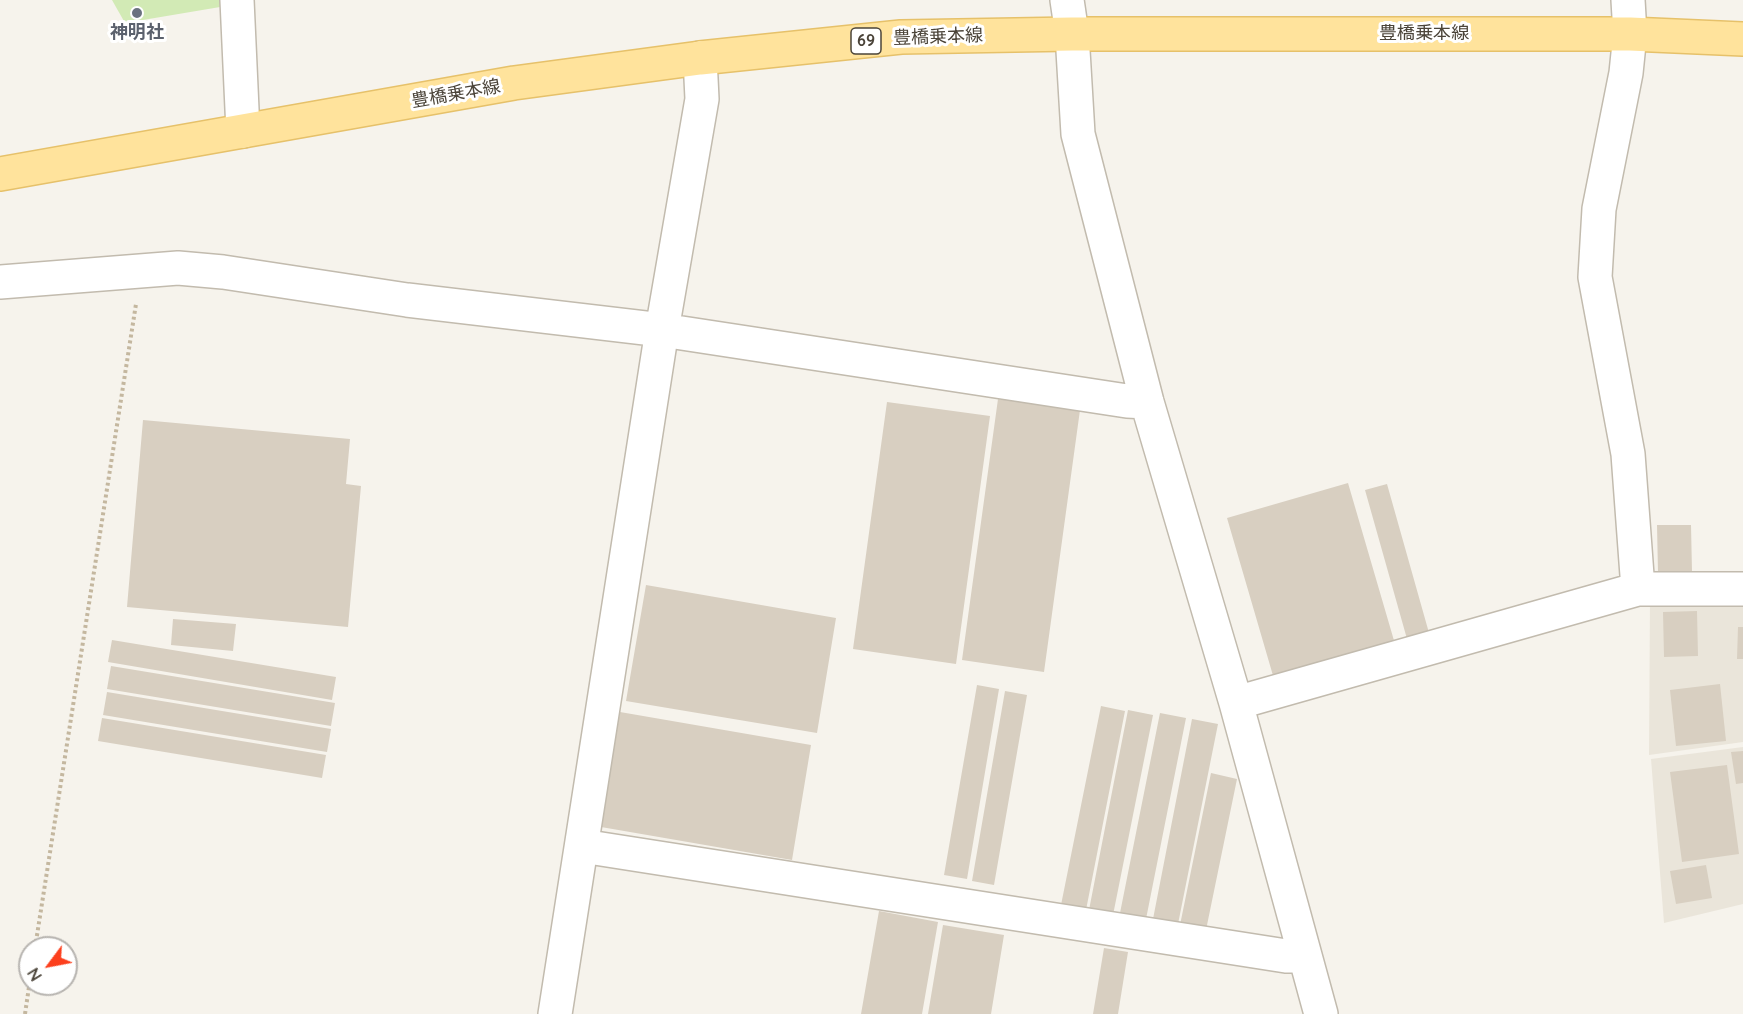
<!DOCTYPE html>
<html>
<head>
<meta charset="utf-8">
<style>
	body { margin:0 }
	#map { position:relative; width:1743px; height:1014px; overflow:hidden; background:#f6f3ec; font-family:Quicksand,sans-serif }
	canvas { display:block }
	.north { position:absolute; left:18px; top:936px; width:60px; height:60px; box-sizing:border-box; background:#fff; border:2px solid #b7b4b0; border-radius:50%; rotate:238deg; font-size:16px; font-weight:700; line-height:24px; text-align:center; color:#4b4439 }
	.north::after { content:''; display:block; margin:auto; width:21px; height:27px; background:#fc3f1d; clip-path:polygon(50% 0,100% 100%,50% 72%,0 100%) }
</style>
</head>
<body>
<div id="map">
<canvas width="1743" height="1014"></canvas>
<div class="north">N</div>
</div>
<script>
const c = document.querySelector('canvas').getContext('2d');
c.lineJoin = 'round';
function fillPath(path, color) { c.fillStyle = color; c.fill(path, 'evenodd'); }
const shape = rows => new Path2D(rows.map(r => 'M' + r).join(''));
function stroke(path, color, width, dash) { c.strokeStyle = color; c.lineWidth = width; c.lineCap = dash ? 'butt' : 'round'; c.setLineDash(dash || []); c.stroke(path); }
function drawText(font, color, halo, rows, align = 'center') {
  c.font = font + ' Quicksand,"Noto Sans JP",sans-serif'; c.lineWidth = 6; c.setLineDash([]); c.textBaseline = 'middle'; c.strokeStyle = halo; c.fillStyle = color; for (const [text, x, y, turn = 0] of rows) {
    c.save(); c.translate(x, y); c.rotate((+turn || 0) * Math.PI / 180); c.textAlign = isNaN(turn) ? turn : align; if (halo) c.strokeText(text, 0, 0); c.fillText(text, 0, 0); c.restore();
  }
}
fillPath(shape([
	[1743,599,1743,742,1649,755,1650,600],
	[1743,747,1743,904,1664,923,1651,759]
]), '#eae5da');
fillPath(shape([
	[112,0,232,0,232,5,125,23]
]), '#d2eab5');
fillPath(shape([
	[998,399,1080,410,1044,672,962,660],
	[887,402,990,416,956,664,853,649],
	[143,420,350,439,346,484,361,486,348,627,127,607],
	[1348,483,1395,644,1274,679,1227,518],
	[1387,484,1431,640,1409,646,1365,490],
	[1657,525,1691,525,1692,572,1658,573],
	[646,585,836,618,817,733,626,701],
	[1697,611,1698,656,1664,657,1663,612],
	[173,619,236,624,233,651,171,645],
	[1738,627,1743,627,1743,659,1737,659],
	[112,640,336,677,332,700,108,662],
	[111,666,335,703,331,726,107,689],
	[1720,684,1726,741,1676,746,1670,690],
	[977,685,999,689,967,879,944,875],
	[1005,691,1027,695,994,885,972,881],
	[107,692,331,729,327,752,103,715],
	[1101,706,1125,711,1086,910,1061,905],
	[1128,710,1153,715,1113,915,1089,910],
	[620,712,811,745,792,860,601,827],
	[1160,713,1186,718,1146,919,1120,913],
	[102,718,326,755,322,778,98,741],
	[1192,719,1218,724,1178,924,1153,919],
	[1743,751,1743,783,1736,784,1731,752],
	[1727,765,1739,854,1682,862,1670,772],
	[1211,773,1237,779,1206,930,1180,925],
	[1706,865,1712,898,1676,904,1670,871],
	[879,911,938,922,922,1014,861,1014],
	[943,925,1004,935,991,1014,928,1014],
	[1104,948,1128,952,1118,1014,1093,1014]
]), '#d8cfc1');
const minor = shape([
	[237,0,243,131],
	[1067,0,1072,34,1078,134,1147,402,1236,703,1321,1014],
	[1628,0,1630,34,1626,73,1599,209,1595,277,1628,454,1638,589],
	[0,282,178,268,223,272,407,300,662,330,1127,401,1147,402],
	[1236,703,1638,589,1743,589],
	[582,846,1286,956,1305,956],
	[555,1014,662,330,702,99,700,58]
]);
const primary = shape([
	[0,174,514,83,700,58,901,37,1072,34,1630,34,1743,39]
]);
stroke(minor, '#c2bbae', 36);
stroke(primary, '#e6c16a', 36);
stroke(shape([
	[35,948,136,304],
	[25,1014,30,980]
]), '#c4b79f', 4, [3, 3]);
stroke(minor, '#fff', 33);
stroke(primary, '#ffe39c', 33);
for (const [x, y, r, color] of [
	[137,13,6,"#6b7280"]
]) { const dot = new Path2D(); dot.arc(x, y, r, 0, 2 * Math.PI); c.fillStyle = color; c.fill(dot); stroke(dot, '#fff', 2); }
for (const [x, y, w] of [
	[866,41,30]
]) { const box = new Path2D(); box.roundRect(x - w / 2, y - 13, w, 26, 4.5); c.fillStyle = '#fff'; c.fill(box); stroke(box, '#4b4439', 1.5); }
drawText('bold 16px', '#4b4439', null, [
	["69",866,41]
]);
drawText('bold 18px', '#5b616d', '#fff', [
	["神明社",137,33]
]);
drawText('18px', '#4b4439', '#fff', [
	["豊橋乗本線",1424,34],
	["豊橋乗本線",938,37,-2],
	["豊橋乗本線",456,94,-10]
]);
</script>
</body>
</html>
